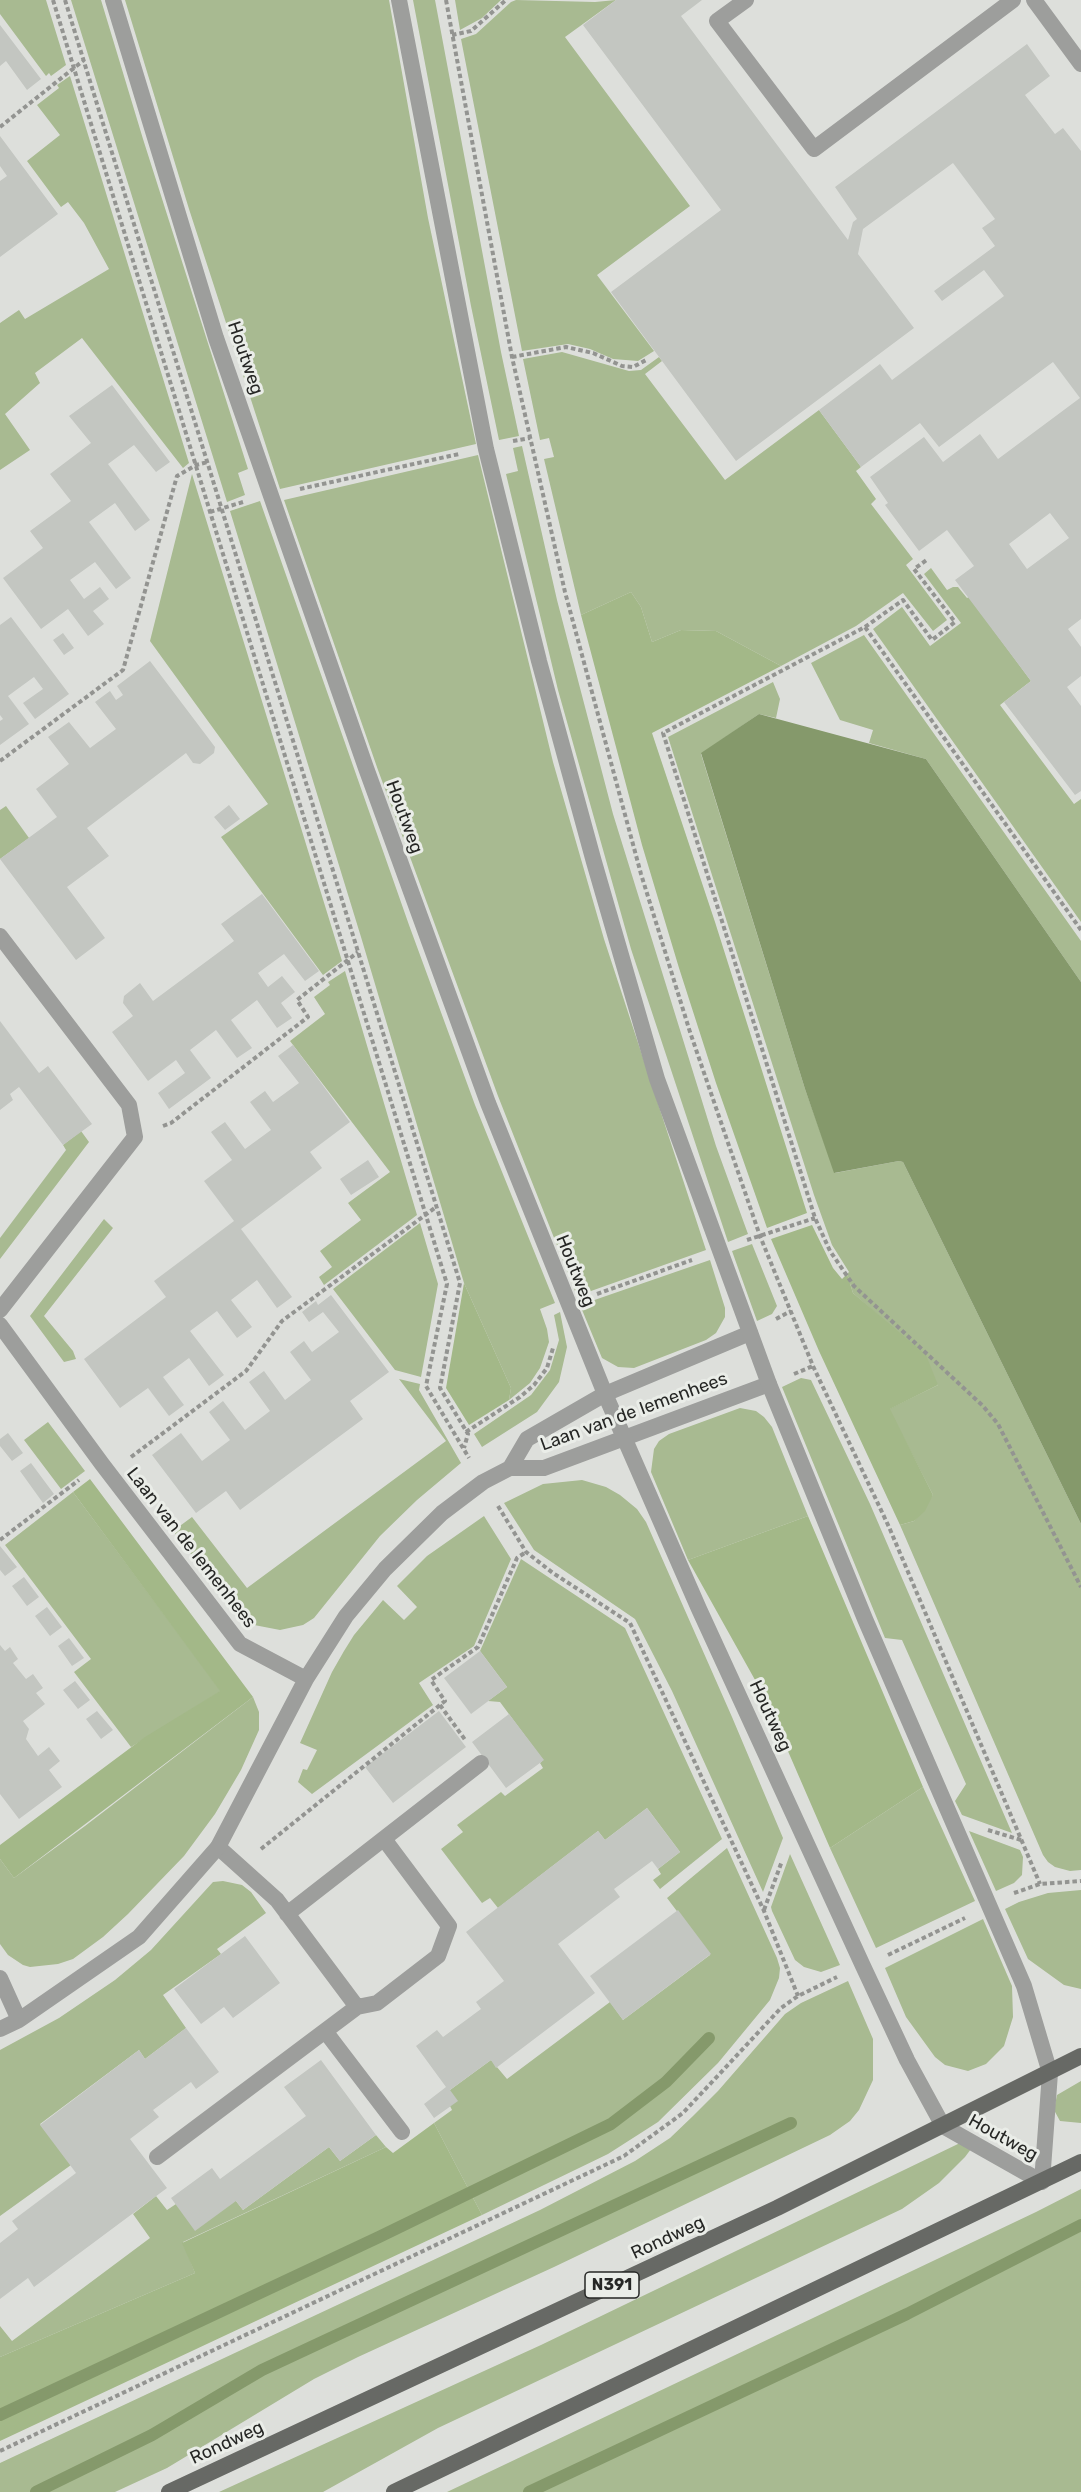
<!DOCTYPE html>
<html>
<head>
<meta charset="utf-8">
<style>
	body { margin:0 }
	canvas { display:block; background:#dddfdb }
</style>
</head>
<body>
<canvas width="1081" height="2492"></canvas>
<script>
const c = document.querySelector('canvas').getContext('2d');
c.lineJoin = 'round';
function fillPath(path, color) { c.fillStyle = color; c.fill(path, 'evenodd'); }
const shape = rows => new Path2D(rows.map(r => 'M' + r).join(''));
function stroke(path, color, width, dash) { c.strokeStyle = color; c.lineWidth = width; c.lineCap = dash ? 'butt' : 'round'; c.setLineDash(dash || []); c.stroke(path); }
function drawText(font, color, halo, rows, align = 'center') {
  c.font = font + ' Rubik,sans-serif'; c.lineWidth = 6; c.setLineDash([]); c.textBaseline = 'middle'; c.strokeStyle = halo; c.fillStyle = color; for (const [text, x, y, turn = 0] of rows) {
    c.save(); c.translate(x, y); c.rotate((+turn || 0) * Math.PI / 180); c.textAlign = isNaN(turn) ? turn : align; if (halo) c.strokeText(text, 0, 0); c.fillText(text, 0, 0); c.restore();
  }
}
fillPath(shape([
	[0,0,46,0,66,65,51,76,49,73,46,76,0,14],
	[71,0,101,0,143,139,248,469,238,473,245,495,227,502],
	[125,0,389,0,428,218,476,444,280,489,189,209],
	[413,0,435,0,501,352,519,436,499,440,471,306],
	[455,0,501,0,482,18,460,30],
	[516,0,595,2,616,0,565,37,690,206,597,275,654,351,638,361,613,359,590,349,568,344,522,351,461,39,476,34,511,2],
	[70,76,189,463,183,468,82,338,35,373,40,383,5,414,30,450,0,470,0,323,19,310,25,319,109,269,84,223,68,202,61,207,27,161,60,135,37,105,59,88,57,85],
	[562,352,629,371,641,370,659,357,662,361,645,374,725,480,819,410,861,467,856,471,876,499,871,504,913,559,906,565,947,620,933,631,903,593,856,626,781,666,716,631,681,630,652,642,641,607,631,592,581,615,544,459,554,457,549,438,540,440,523,359],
	[522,446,557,600,613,814,716,1146,748,1234,728,1242,631,949,558,690,506,474,518,471,513,448],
	[478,455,553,762,604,939,706,1250,577,1296,498,1096,378,770,284,500],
	[192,474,342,961,323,975,221,837,268,804,150,641],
	[260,501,409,925,475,1105,555,1303,540,1309,547,1329,549,1342,540,1368,530,1383,509,1400,511,1388,464,1283,361,937,230,511],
	[931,568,947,590,953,587,958,587,967,598,969,597,1031,681,1000,705,1074,804,1081,799,1081,922,873,629,902,607,930,646,961,623,924,574],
	[864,635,1081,941,1081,982,926,759,869,743,873,730,840,720,811,663],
	[773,682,780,699,776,718,759,714,701,754,805,1089,835,1173,899,1161,903,1162,1081,1524,1081,1870,1070,1871,1055,1867,1048,1862,1043,1855,900,1525,914,1521,933,1495,889,1409,938,1385,881,1318,853,1293,847,1274,849,1272,832,1245,814,1195,668,737],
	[6,806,29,838,0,859,0,810],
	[345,971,417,1215,324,1285,319,1277,332,1267,320,1251,361,1220,348,1203,390,1172,290,1041,325,1014,314,997,330,985,328,982],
	[81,1131,89,1142,0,1259,0,1238,66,1150,63,1145],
	[104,1219,113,1228,44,1316,73,1351,76,1359,64,1362,30,1316],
	[420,1223,438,1284,421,1377,395,1370,333,1289],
	[752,1244,777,1306,772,1314,757,1321,732,1251],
	[710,1260,725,1308,725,1317,716,1333,706,1340,634,1368,618,1367,602,1358,580,1305],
	[560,1312,567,1347,559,1382,537,1412,482,1447,474,1434,531,1395,550,1370,559,1340,554,1315],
	[801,1378,811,1380,870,1504,1012,1833,962,1815,955,1801,966,1784,902,1640,885,1638,782,1387],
	[399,1379,420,1384,419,1390,461,1463,417,1500,380,1536,314,1618,303,1625,280,1630,249,1624,232,1608,173,1531,192,1517,247,1588,446,1441],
	[740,1408,756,1411,764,1417,772,1427,808,1516,688,1560,651,1472,654,1449,659,1441,669,1434],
	[48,1422,85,1471,61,1489,24,1440],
	[582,1480,606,1487,620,1495,637,1509,646,1522,732,1717,783,1838,763,1892,672,1691,635,1619,534,1550,504,1503,543,1484],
	[73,1492,221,1691,131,1747,74,1672,91,1659,5,1545],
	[484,1516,511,1559,474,1646,419,1683,433,1705,312,1794,298,1782,303,1769,307,1770,317,1750,300,1743,332,1672,344,1651,354,1635,383,1600,404,1620,417,1607,397,1586,427,1556],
	[521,1559,625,1628,722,1839,660,1889,653,1880,661,1874,658,1869,680,1852,647,1808,605,1840,598,1831,498,1908,490,1898,482,1903,441,1849,463,1832,457,1825,501,1792,505,1796,543,1768,540,1763,543,1760,500,1702,488,1701,507,1687,480,1651],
	[253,1697,259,1712,259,1730,241,1770,215,1814,184,1856,128,1914,103,1937,73,1959,58,1964,30,1967,23,1965,8,1955,0,1944,0,1859,14,1878,85,1826],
	[923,1787,975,1901,876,1948,830,1848],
	[969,1831,1020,1850,1023,1857,1022,1875,1014,1883,996,1891],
	[727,1848,777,1958,780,1968,779,1978,770,2000,718,2063,658,2122,608,2154,482,2215,434,2123,452,2110,450,2106,450,2090,491,2060,507,2079,610,2002,623,2020,710,1955,667,1898],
	[790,1854,840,1965,821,1972,804,1967,795,1960,772,1911,771,1907],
	[223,1881,242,1885,251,1892,266,1913,217,1949,221,1954,163,1995,186,2028,145,2059,139,2050,40,2124,71,2165,0,2216,0,2050,59,2018,115,1980,151,1950,213,1882],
	[1081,1890,1081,1989,1064,1985,1028,1959,1005,1909,1019,1902,1048,1893],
	[983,1919,1012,1986,1013,2017,1004,2046,986,2064,968,2071,945,2065,935,2057,906,2017,885,1968],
	[848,1981,873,2039,873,2080,859,2110,850,2121,830,2135,554,2267,358,2357,314,2379,167,2468,115,2492,0,2492,0,2463,540,2210,635,2161,670,2138,693,2116,718,2091,785,2014,801,2003],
	[1081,2081,1081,2123,1060,2121,1054,2110,1057,2095],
	[376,2135,386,2147,183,2242,195,2273,0,2357,0,2326,12,2341,150,2238,133,2214,156,2196,167,2210,176,2204,236,2201,243,2210,329,2147,340,2161],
	[960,2143,971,2149,965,2157,939,2183,902,2209,438,2428,323,2492,219,2492,541,2345],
	[1081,2189,1081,2492,447,2492,1036,2212]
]), '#a8ba91');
fillPath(shape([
	[631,592,641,607,652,642,681,630,716,631,781,666,652,733,715,922,807,1213,767,1228,716,1083,679,968,642,845,581,615],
	[812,1225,833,1268,842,1279,847,1274,853,1293,926,1355,938,1385,890,1409,933,1495,925,1511,914,1521,900,1525,819,1351,771,1239],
	[464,1283,511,1388,509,1400,469,1425,446,1388],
	[90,1479,253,1697,14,1878,0,1859,0,1845,145,1737,220,1691,73,1492],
	[808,1516,923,1787,830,1848,764,1696,688,1560],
	[434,2123,482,2215,0,2441,0,2357,195,2273,182,2243,386,2147,393,2153]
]), '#a3b888');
fillPath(shape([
	[759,714,926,759,1081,982,1081,1524,903,1162,899,1161,834,1173,805,1089,701,753]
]), '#85996b');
stroke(shape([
	[0,2415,379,2237,611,2124,666,2082,709,2038],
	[36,2492,152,2435,262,2370,791,2123],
	[529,2492,907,2314,1081,2225]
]), '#85996b', 12);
fillPath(shape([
	[616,0,702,0,681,16,848,240,853,222,857,219,835,187,1027,44,1050,76,1025,95,1055,134,1063,128,1081,151,1081,619,1068,629,1081,647,1081,676,1067,687,1081,706,1081,791,1075,795,1004,702,1031,681,955,580,974,566,947,530,919,551,885,505,888,503,870,477,924,437,943,462,980,434,998,459,1080,398,1053,362,939,447,920,423,861,467,819,410,880,364,892,380,1004,296,984,270,942,301,934,291,995,246,982,228,995,219,953,163,863,229,858,254,914,328,736,461,611,292,721,210,583,25],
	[1050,513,1069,538,1027,569,1009,544],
	[0,25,41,79,27,90,6,61,0,66],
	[0,136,58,214,0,257,0,181,7,176,0,166],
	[112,385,170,462,156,472,134,445,108,464,150,520,135,531,115,503,89,522,131,578,116,589,95,562,70,580,84,599,100,587,109,599,93,611,104,624,88,636,68,609,41,629,3,578,43,548,30,531,71,501,50,474,91,443,69,416],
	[11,617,69,694,35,719,23,703,43,689,34,677,8,696,29,724,0,745,0,721,3,719,0,715,0,625],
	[63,633,74,648,64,655,53,640],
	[150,661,215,747,214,753,200,764,193,763,186,753,87,828,109,856,67,887,105,938,76,960,0,859,57,817,36,789,69,764,48,737,69,722,90,748,116,729,95,702,110,691,116,700,123,695,117,686],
	[229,805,240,819,225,830,214,817],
	[262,894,319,971,305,981,284,954,258,973,268,987,282,976,295,992,281,1003,292,1018,277,1028,257,1000,231,1020,252,1048,237,1058,216,1030,190,1050,211,1078,169,1109,158,1093,185,1073,176,1060,148,1081,112,1032,133,1016,123,1003,124,996,140,983,153,1001,234,941,221,924],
	[0,1021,39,1073,48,1066,92,1124,63,1145,19,1087,10,1094,13,1100,0,1110],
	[293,1045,350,1122,310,1152,322,1168,241,1229,292,1297,277,1308,257,1280,231,1300,252,1327,237,1338,217,1311,190,1331,224,1375,209,1386,189,1358,163,1377,184,1405,169,1416,148,1388,120,1408,84,1359,166,1297,154,1281,234,1221,204,1181,232,1160,211,1132,225,1122,245,1149,271,1130,250,1102,265,1091,273,1102,299,1083,278,1056],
	[368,1160,379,1177,351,1195,340,1179],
	[331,1295,389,1372,350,1401,363,1419,240,1510,226,1491,196,1513,152,1455,181,1433,202,1461,230,1440,209,1412,223,1401,245,1430,270,1411,249,1382,264,1371,285,1400,311,1380,290,1352,304,1341,312,1352,339,1332,323,1312,309,1322,302,1312,316,1301,318,1305],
	[8,1433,23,1453,12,1461,0,1446,0,1439],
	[31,1463,54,1494,43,1503,20,1471],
	[0,1546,17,1567,5,1576,0,1570],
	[24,1577,39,1597,27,1606,12,1586],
	[47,1607,62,1627,50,1636,35,1616],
	[69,1638,84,1658,72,1666,58,1646],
	[0,1645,5,1651,10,1647,18,1659,13,1663,26,1679,33,1674,43,1688,36,1693,45,1704,23,1721,29,1729,26,1739,38,1756,49,1747,60,1761,49,1770,62,1787,19,1819,0,1794],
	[480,1651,507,1687,471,1714,444,1678],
	[75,1681,90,1700,78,1709,63,1690],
	[97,1711,113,1730,101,1739,86,1719],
	[439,1711,466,1747,393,1803,365,1767],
	[509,1714,544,1760,506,1788,472,1742],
	[647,1808,680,1852,658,1869,652,1861,614,1889,620,1897,558,1944,595,1993,496,2068,491,2060,450,2090,458,2101,434,2118,424,2104,446,2087,416,2046,437,2030,443,2037,481,2009,476,2002,504,1981,466,1932,598,1831,605,1840],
	[678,1910,711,1954,623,2020,590,1976],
	[245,1936,280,1983,233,2018,224,2007,201,2024,174,1989],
	[186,2028,219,2072,196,2089,191,2082,153,2110,159,2117,130,2139,167,2188,34,2287,28,2278,0,2299,0,2243,18,2229,12,2221,76,2173,40,2125,139,2050,145,2059],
	[321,2060,376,2135,340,2161,329,2147,243,2210,236,2201,195,2231,171,2198,212,2168,220,2179,306,2116,284,2087]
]), '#c3c6c1');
stroke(shape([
	[53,0,447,1284,426,1386,469,1458],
	[65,0,460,1283,440,1388,468,1434,464,1448],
	[446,0,512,357,565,592,641,874,690,1032,760,1236,813,1366,889,1527,1040,1884],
	[452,35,471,31,506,0],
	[0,127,84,60],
	[512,357,566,347,593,353,622,366,633,367,648,359],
	[513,441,530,438],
	[300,489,459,454],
	[210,512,243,502],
	[865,627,903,600,932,640,955,622,914,569,928,559],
	[0,761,123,670,177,476,196,465,208,462],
	[1081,930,865,627,663,733,815,1218,830,1251,854,1286,983,1406,998,1424,1081,1587],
	[163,1126,171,1123,308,1017,297,1000,358,952],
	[747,1240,815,1218],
	[597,1294,692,1260],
	[776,1319,791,1311],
	[794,1374,813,1366],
	[466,1432,520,1397,534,1385,547,1368,553,1348],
	[131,1457,246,1371,282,1321,436,1207],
	[498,1506,526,1552,553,1573,630,1623,764,1911,798,1996],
	[0,1540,79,1480],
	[440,1705,466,1741],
	[988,1830,1021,1840],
	[261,1849,445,1701,431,1680,478,1647,517,1558,526,1552],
	[1014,1893,1040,1884,1081,1881],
	[764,1910,782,1861],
	[888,1955,965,1918],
	[0,2451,624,2156,683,2113,781,2008,798,1996,837,1977]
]), '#939491', 4, [4.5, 3]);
stroke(shape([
	[746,0,717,21,814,149,1013,0],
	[1034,0,1081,64],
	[287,1914,481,1763],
	[357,2007,377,2003,438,1956,449,1926,384,1839],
	[325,2031,402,2132],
	[157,2157,357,2007,277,1900,218,1847]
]), '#9d9e9c', 16);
stroke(shape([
	[0,936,129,1105,135,1137,0,1310],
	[0,1325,102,1464,240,1644,306,1679],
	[510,1468,527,1439,605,1394,750,1333],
	[0,1978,19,2020],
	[0,2029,19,2020,139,1937,218,1847,306,1679,346,1616,385,1569,442,1513,483,1482,510,1468,544,1468,769,1384]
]), '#9d9e9c', 16);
stroke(shape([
	[113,0,216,338,366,768,488,1103,605,1394,699,1609,863,1966,907,2060,943,2126,1042,2182,1050,2073,1024,1986,865,1619,769,1384,657,1079,594,862,539,661,486,449,399,0]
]), '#9d9e9c', 16);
stroke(shape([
	[169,2492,777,2208,1081,2056],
	[394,2492,1081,2162]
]), '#676965', 16);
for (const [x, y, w] of [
	[612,2285,54]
]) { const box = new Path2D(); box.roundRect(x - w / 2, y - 13, w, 26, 4.5); c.fillStyle = '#eaede8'; c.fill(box); stroke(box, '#262725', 1.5); }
drawText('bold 16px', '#262725', null, [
	["N391",612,2285]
]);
drawText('18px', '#262725', '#eaede8', [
	["Houtweg",245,358,71],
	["Houtweg",404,817,70],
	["Houtweg",575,1271,68],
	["Laan van de Iemenhees",634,1412,-20],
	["Laan van de Iemenhees",191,1548,52],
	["Houtweg",770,1716,65],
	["Houtweg",1003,2138,29],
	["Rondweg",668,2238,-25],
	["Rondweg",227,2443,-25]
]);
</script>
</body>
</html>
